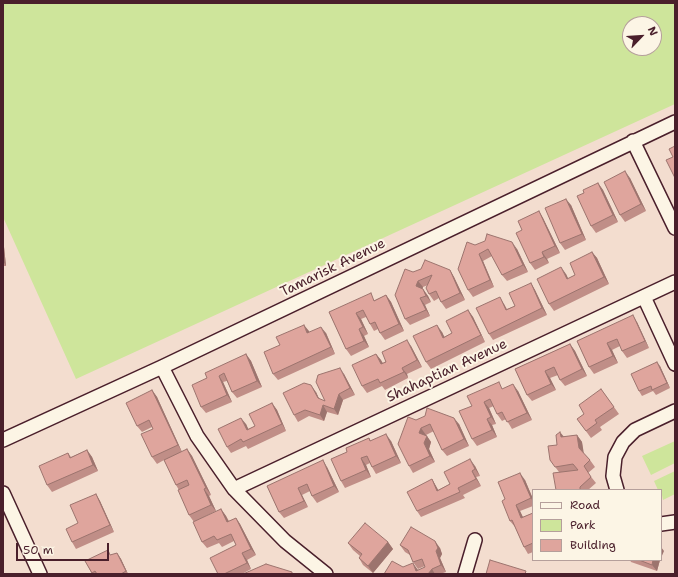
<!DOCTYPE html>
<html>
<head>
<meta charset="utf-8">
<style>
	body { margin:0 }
	#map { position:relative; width:678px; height:577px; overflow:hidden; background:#f3ddcf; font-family:"Shantell Sans",sans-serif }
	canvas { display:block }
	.frame { position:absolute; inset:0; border:4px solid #4a1f2b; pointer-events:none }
	.legend { position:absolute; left:532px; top:489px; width:130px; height:72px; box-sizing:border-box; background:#fcf5e5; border:1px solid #b59f9b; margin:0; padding:5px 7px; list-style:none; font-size:12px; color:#4a1f2b }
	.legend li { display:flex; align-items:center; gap:8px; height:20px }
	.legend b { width:20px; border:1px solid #b59f9b }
	.north { position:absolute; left:622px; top:16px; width:40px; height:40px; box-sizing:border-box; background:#fcf5e5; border:1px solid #b59f9b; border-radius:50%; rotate:65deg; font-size:11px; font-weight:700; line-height:16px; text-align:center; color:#4a1f2b }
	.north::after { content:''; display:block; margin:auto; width:14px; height:18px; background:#4a1f2b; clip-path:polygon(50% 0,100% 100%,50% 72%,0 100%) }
	.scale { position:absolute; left:16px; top:543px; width:93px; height:18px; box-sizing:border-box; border:2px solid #4a1f2b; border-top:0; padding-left:5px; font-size:12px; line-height:14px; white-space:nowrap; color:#4a1f2b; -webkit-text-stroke:3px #fcf5e5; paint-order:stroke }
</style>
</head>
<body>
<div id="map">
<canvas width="678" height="577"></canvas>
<div class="frame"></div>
<ul class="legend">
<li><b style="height:5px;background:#fcf5e5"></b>Road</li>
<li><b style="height:11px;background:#cee59b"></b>Park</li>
<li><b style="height:11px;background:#dfa59d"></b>Building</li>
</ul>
<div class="north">N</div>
<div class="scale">50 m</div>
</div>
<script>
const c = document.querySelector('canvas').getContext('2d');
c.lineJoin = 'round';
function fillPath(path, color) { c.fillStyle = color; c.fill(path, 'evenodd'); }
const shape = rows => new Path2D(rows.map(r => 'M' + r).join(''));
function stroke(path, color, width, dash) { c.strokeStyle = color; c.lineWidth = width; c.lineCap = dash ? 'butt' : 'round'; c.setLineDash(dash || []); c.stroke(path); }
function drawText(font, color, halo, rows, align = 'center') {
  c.font = font + ' "Shantell Sans",sans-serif'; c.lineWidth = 4; c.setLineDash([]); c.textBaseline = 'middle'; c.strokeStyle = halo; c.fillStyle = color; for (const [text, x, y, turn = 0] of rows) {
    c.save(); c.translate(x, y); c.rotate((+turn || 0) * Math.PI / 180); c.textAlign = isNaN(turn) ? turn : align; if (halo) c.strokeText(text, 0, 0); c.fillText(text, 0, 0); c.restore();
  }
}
fillPath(shape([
	[3,3,675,3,675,104,76,379,3,217],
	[630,24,654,24,654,48,630,48],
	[675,441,675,463,651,475,642,456],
	[675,471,675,494,663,500,661,490,658,490,654,481]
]), '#cee59b');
const street = shape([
	[633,141,675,228],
	[644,297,675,364],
	[162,367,197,436,234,489,285,541,326,574],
	[3,440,162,367,675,122],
	[234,489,675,282],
	[617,490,613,476,615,457,623,442,635,430,675,411],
	[3,493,40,574],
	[661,524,675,522],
	[465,574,475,540]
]);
stroke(street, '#4a1f2b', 16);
stroke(street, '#fcf5e5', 13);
fillPath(shape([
	[630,178,646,211,625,222,620,215],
	[598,183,603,190,618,222,596,233,591,226,584,193],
	[571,205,586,240,565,250,560,243],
	[539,211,543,218,560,253,547,259,549,263,535,270,530,263,522,230],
	[3,245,4,247,6,266,3,266],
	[475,245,517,249,528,272,507,281,502,275,492,256,483,261,494,287,473,297,468,290],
	[592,252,597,258,609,284,554,311,549,304,566,274,568,279,575,275],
	[450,270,454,277,465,300,446,309,441,302,439,298,434,301,429,294,428,285,423,287,422,289,423,289,428,296,431,302,425,305,430,316,410,325,405,319,413,272],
	[531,283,535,290,547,315,493,340,489,334,504,304,507,309,515,306],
	[386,295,391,302,404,331,385,340,380,333,378,329,374,331,366,317,361,319,368,334,364,336,369,347,351,356,346,349,329,312,375,300],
	[468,310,473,317,485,342,431,369,426,362,442,332,444,337,452,333],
	[637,322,649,348,627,358,622,351,620,346,612,350,618,363,594,374,589,367,577,341],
	[309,332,326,333,335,354,278,380,273,374],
	[570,344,575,351,587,376,565,386,560,380,558,375,550,378,556,390,532,401,527,395,515,369],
	[411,346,422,367,407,374,408,378,385,390,382,386,367,393,362,386,376,354,383,363],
	[246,354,251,361,262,387,237,398,232,392,227,381,223,382,232,402,206,413,201,407,207,378],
	[660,366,670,388,656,395,653,391,642,396,639,391],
	[344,374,355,395,343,400,338,415,327,412,324,421,309,416,298,422,294,415,316,392,319,399,325,401],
	[504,389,518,391,532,420,512,429,506,419,502,421,497,414,494,406,489,408,496,424,492,425,497,437,477,446,472,439,472,406],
	[601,389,619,414,600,427,602,430,591,438,577,419,584,414],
	[152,390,157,397,182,452,187,449,192,456,211,495,209,496,216,511,194,522,189,515,179,490,176,485,164,460,157,464,152,457,153,429,152,427,142,432,137,426],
	[272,403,277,410,286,431,248,449,246,446,231,453,227,447,246,424,248,429,255,426],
	[416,420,459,424,469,446,447,456,442,450,434,431,426,435,431,442,429,449,435,462,413,473,409,466],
	[577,435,582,442,583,453,590,460,595,467,588,473,596,483,588,490,556,490,559,472,550,460,557,445,564,437],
	[369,438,371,441,391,441,401,463,376,474,372,467,370,463,366,465,371,477,345,488,341,481,347,452],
	[87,450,92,457,98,471,52,492,47,485,68,453,71,457],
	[475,466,480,476,476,477,481,486,463,495,465,498,421,517,417,511,432,479,438,490,450,484],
	[327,467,339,492,317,503,312,496,310,491,302,495,308,507,284,518,279,512,267,486],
	[525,480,533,499,533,506,520,511,523,517,533,513,533,552,528,554,524,547,515,527,510,521,505,499],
	[96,494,100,501,114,532,76,549,72,542,78,523],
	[221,509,226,516,229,521,236,518,240,524,256,555,247,560,251,569,242,574,218,574,236,545,234,541,222,547,219,543,207,548,202,542],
	[388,542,393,549,373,573,363,565,359,558,360,556,353,550,348,543],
	[400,545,440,548,442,554,440,558,446,572,440,574,384,574,403,567,418,570,425,567,425,566,418,569,413,562,410,555,405,552],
	[117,553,121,559,128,574,92,574,85,561,111,555],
	[630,560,660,560,657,571,631,562]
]), '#c08e87');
fillPath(shape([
	[625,171,630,178,646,211,641,204],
	[598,183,603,190,618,222,613,215],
	[566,199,571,205,586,240,582,234],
	[539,211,543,218,560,253,555,246],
	[512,242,517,249,528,272,523,265],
	[3,245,4,247,6,266,3,261],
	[542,252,547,259,549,263,544,257],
	[592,252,597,258,609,284,604,277],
	[479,254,483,261,494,287,490,280],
	[561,267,566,274,572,286,567,279],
	[450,270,454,277,465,300,460,293],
	[418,281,423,287,421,293,416,286],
	[531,283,535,290,547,315,542,308],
	[423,289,428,296,431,302,426,296],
	[386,295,391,302,404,331,399,324],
	[500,297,504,304,510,317,506,310],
	[420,298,425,305,430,316,426,310],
	[468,310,473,317,485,342,481,335],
	[356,313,361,319,368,334,363,327],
	[633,315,637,322,649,348,645,341],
	[304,325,309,331,312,340,307,333],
	[437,325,442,332,448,344,443,338],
	[321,327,326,333,335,354,331,347],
	[359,329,364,336,369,347,364,341],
	[407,340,411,346,422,367,417,360],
	[607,343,612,350,618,363,613,356],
	[570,344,575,351,587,376,582,369],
	[246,354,251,361,262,387,257,381],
	[376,354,381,360,386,371,381,364],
	[657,362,660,366,670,388,667,383],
	[340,368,344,374,355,395,350,388],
	[402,368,407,374,408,378,404,372],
	[545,371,550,378,556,390,551,384],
	[219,376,223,382,232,402,227,395],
	[513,384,518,391,532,420,527,413],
	[311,385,316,392,322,405,318,398],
	[152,390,157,397,182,452,178,445],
	[339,394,343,400,338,415,334,409],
	[484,402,489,408,496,424,491,417],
	[272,403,277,410,286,431,282,424],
	[323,405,327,412,324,421,320,415],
	[241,418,246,424,252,437,247,430],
	[454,418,459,424,469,446,464,439],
	[487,419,492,425,497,437,492,430],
	[421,428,426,435,424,440,419,433],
	[560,432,565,438,561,437],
	[386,434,391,441,401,463,396,456],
	[577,435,582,442,584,454,579,448],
	[427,436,431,442,429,449,435,462,430,456,424,443],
	[187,449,192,456,211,495,206,488],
	[87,450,92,457,98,471,93,465],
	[361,458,366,465,371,477,366,470],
	[470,459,475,466,480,476,475,469],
	[323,460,327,467,339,492,334,486],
	[472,471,476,477,481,486,476,479],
	[520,473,525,480,533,499,533,502,531,498],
	[432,479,436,486,442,497,437,491],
	[298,488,302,495,308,507,304,501],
	[204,489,209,496,216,511,211,505],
	[96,494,100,501,114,532,110,525],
	[516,505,520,511,526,524,521,518],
	[221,509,226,516,232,529,227,522],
	[236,518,240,524,256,555,251,549],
	[435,541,440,548,442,554,440,558,446,572,441,565,436,551],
	[388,542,393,549,373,573,368,566],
	[661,547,664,551,661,558],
	[117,553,121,559,128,574,126,571],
	[242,553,247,560,251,569,247,563],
	[653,560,660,560,657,571,652,565],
	[413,563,418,570,419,574,416,571],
	[432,569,435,574,428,574]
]), '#9c746e');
const building = shape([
	[675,146,675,178,666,160,673,157,669,149,675,146],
	[625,171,641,204,620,215,604,182,625,171],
	[598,183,613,215,591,226,577,196,584,193,583,190,598,183],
	[566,199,582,234,560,243,545,208,566,199],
	[539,211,555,246,542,252,544,257,530,263,516,233,522,230,518,221,539,211],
	[487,234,512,242,523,265,502,275,488,249,479,254,490,280,468,290,458,269,467,242,475,245,485,241,487,234],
	[592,252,604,277,549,304,537,279,561,267,567,279,575,275,570,263,592,252],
	[425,260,450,270,460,293,441,302,436,291,429,294,426,288,432,275,418,281,416,286,423,289,426,296,420,298,426,310,405,319,395,295,405,269,413,272,421,269,425,260],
	[531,283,542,308,489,334,476,308,500,297,506,310,515,306,509,293,531,283],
	[371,293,374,301,386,295,399,324,380,333,375,322,370,324,363,310,356,313,363,327,359,329,364,341,346,349,329,312,371,293],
	[468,310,481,335,426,362,413,336,437,325,443,338,452,333,446,321,468,310],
	[633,315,645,341,622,351,617,339,607,343,613,356,589,367,577,341,633,315],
	[304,325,307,333,321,327,331,347,273,374,264,352,280,345,276,337,304,325],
	[407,340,417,360,402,368,404,372,380,383,378,379,362,386,352,365,376,354,381,364,386,362,382,352,407,340],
	[570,344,582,369,560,380,554,367,545,371,551,384,527,395,515,369,570,344],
	[246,354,257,381,232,392,224,373,219,376,227,395,201,407,192,385,207,378,205,373,246,354],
	[657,362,667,383,652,390,651,386,639,391,631,374,657,362],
	[340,368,350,388,339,394,334,409,323,405,320,415,305,410,294,415,283,393,304,383,311,385,318,398,325,401,316,382,318,375,340,368],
	[499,382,502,389,513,384,527,413,507,422,502,412,497,414,490,399,484,402,491,417,487,419,492,430,472,439,459,411,472,406,467,396,499,382],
	[601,389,614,407,595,420,597,423,586,431,577,419,584,414,579,405,601,389],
	[152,390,178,445,152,457,141,434,153,429,149,420,137,426,126,403,152,390],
	[272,403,282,424,243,442,241,439,227,447,218,429,241,418,247,430,255,426,249,414,272,403],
	[427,408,454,418,464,439,442,450,430,424,421,428,419,433,427,436,424,443,430,456,409,466,398,444,408,417,416,420,425,416,427,408],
	[560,432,561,437,577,435,579,448,590,460,584,466,591,477,580,487,580,490,556,490,553,473,578,470,573,464,555,467,550,460,548,446,557,445,556,435,560,432],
	[386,434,396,456,372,467,367,456,361,458,366,470,341,481,331,459,347,452,346,448,369,438,370,441,386,434],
	[187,449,206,488,204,489,211,505,189,515,178,490,189,485,187,480,176,485,164,460,187,449],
	[87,450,93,465,47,485,39,466,68,453,70,458,87,450],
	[470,459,475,469,472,471,476,479,458,488,460,492,417,511,407,492,432,479,437,491,450,484,444,472,470,459],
	[323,460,334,486,312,496,307,484,298,488,304,501,279,512,267,486,323,460],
	[520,473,531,498,516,505,521,518,533,513,533,543,524,547,512,520,510,521,502,501,505,499,498,482,520,473],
	[96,494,110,525,72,542,66,529,78,523,70,505,96,494],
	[221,509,227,522,236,518,251,549,242,553,247,563,224,574,218,574,210,558,236,545,231,534,217,540,214,536,202,542,193,522,221,509],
	[365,523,388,542,368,566,359,558,362,554,348,543,365,523],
	[411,527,435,541,438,548,436,551,441,565,432,569,428,574,384,574,392,561,403,567,413,563,416,571,425,567,422,559,413,562,408,550,400,545,411,527],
	[108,550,110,555,117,553,126,571,121,574,97,574,95,571,92,573,85,561,108,550],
	[490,560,526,571,525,574,486,574,490,560],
	[639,560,653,560,652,565,639,560],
	[266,564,292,572,292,574,243,574,266,564]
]);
fillPath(building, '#dfa59d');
stroke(building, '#9c746e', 1);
drawText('14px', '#4a1f2b', '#fcf5e5', [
	["Tamarisk Avenue",333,268,-26],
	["Shahaptian Avenue",447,371,-25]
]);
</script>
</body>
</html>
